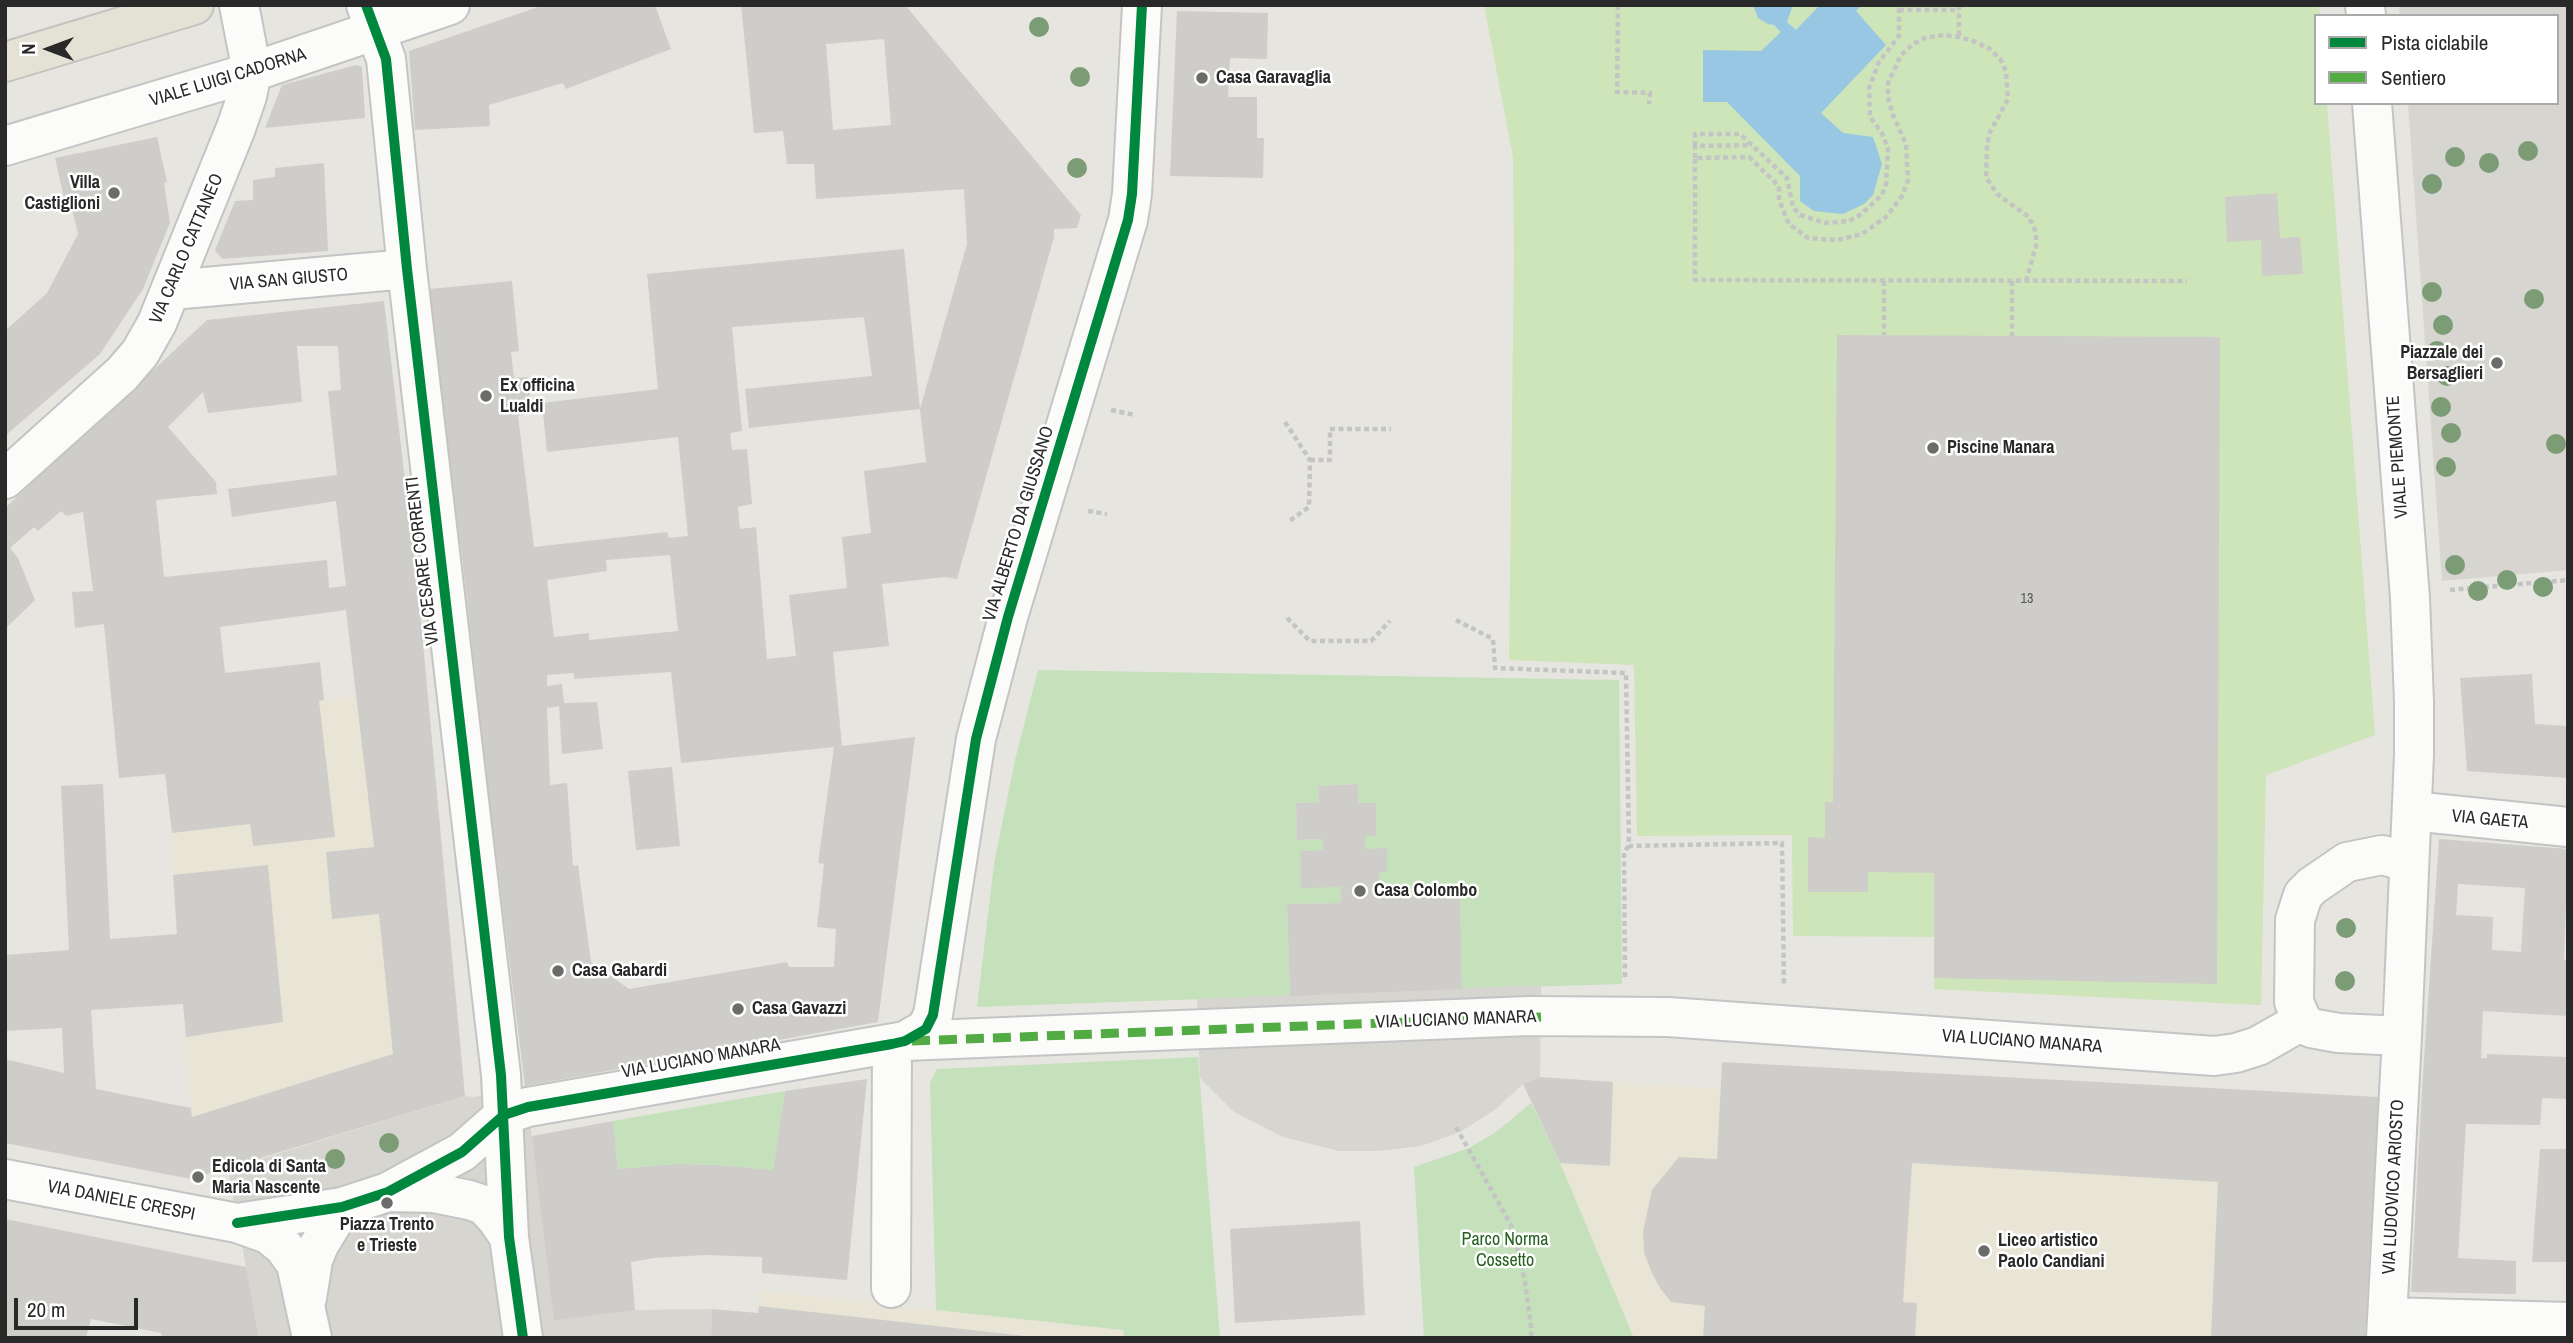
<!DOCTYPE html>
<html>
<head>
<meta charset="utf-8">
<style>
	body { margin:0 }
	#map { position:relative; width:2573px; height:1343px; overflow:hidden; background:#e6e5e0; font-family:"Archivo Narrow",sans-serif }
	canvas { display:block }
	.frame { position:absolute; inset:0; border:7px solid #292929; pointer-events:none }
	.legend { position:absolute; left:2314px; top:14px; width:245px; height:91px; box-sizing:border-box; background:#fff; border:2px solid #a9a9a9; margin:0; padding:9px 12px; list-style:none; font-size:21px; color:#292929 }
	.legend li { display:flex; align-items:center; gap:14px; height:35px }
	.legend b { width:35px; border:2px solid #a9a9a9 }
	.north { position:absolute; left:14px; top:14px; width:70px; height:70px; -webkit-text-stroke:5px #fff; paint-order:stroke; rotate:270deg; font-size:19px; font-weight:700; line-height:28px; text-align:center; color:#292929 }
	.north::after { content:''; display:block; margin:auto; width:24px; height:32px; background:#292929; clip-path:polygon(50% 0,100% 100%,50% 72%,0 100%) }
	.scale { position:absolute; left:14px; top:1298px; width:124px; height:32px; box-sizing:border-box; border:4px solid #292929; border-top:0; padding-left:9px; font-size:21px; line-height:24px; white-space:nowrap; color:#292929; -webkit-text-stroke:5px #fff; paint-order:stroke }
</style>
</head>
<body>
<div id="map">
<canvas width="2573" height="1343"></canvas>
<div class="frame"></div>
<ul class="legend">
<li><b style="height:9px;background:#00873e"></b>Pista ciclabile</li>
<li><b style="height:9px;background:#53ab44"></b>Sentiero</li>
</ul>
<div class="north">N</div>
<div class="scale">20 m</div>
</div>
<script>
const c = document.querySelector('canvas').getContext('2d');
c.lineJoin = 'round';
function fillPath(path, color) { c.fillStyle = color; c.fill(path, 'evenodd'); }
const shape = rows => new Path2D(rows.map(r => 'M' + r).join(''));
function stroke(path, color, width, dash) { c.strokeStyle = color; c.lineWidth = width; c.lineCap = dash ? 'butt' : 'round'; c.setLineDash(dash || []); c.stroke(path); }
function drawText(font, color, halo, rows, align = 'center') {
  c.font = font + ' "Archivo Narrow",sans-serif'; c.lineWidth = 5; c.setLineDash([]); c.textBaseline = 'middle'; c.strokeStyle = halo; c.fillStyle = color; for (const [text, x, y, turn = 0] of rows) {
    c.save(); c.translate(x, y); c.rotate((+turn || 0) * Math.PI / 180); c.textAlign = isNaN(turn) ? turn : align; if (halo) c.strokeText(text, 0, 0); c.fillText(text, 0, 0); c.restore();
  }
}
fillPath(shape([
	[419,600,465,1096,207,1175,192,1117,177,934,172,833,159,719,355,696,346,610],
	[1722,1062,2379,1097,2365,1338,1634,1338,1560,1163,1523,1084,1540,1077,1720,1088],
	[760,1290,1124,1330,1124,1338,711,1338,712,1309,758,1313]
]), '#e9e5d6');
fillPath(shape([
	[1038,670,1619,680,1622,984,1462,989,1460,895,1380,897,1379,872,1387,872,1387,849,1365,849,1365,836,1376,836,1376,803,1358,803,1357,784,1318,786,1319,802,1296,803,1297,840,1322,839,1323,850,1300,851,1301,887,1341,887,1341,903,1287,904,1290,996,977,1007,994,864,1015,760],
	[1198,1057,1220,1338,1124,1338,1123,1330,936,1310,930,1083,937,1069],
	[785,1091,773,1170,718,1165,675,1164,618,1169,613,1121],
	[1531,1103,1560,1163,1634,1338,1424,1338,1414,1167,1469,1148,1496,1132]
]), '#c5e1bb');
fillPath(shape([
	[1484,5,2319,5,2320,16,2316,16,2316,103,2327,103,2375,735,2266,775,2261,1005,1934,989,1934,937,1793,936,1792,835,1637,836,1634,665,1509,660,1514,258,1513,157]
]), '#cee4b9');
fillPath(shape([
	[2399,5,2568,5,2568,570,2442,581,2408,103,2557,103,2557,16,2400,16],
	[1541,985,1540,1077,1523,1084,1496,1109,1460,1132,1421,1146,1379,1151,1339,1151,1283,1137,1234,1112,1200,1078,1197,999],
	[525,1086,535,1160,635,1310,712,1309,711,1338,259,1338,228,1169,465,1096,474,1097]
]), '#d7d5cf');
fillPath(shape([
	[1753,5,1793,5,1787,22,1796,30,1820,5,1862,5,1856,11,1886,45,1821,113,1843,133,1873,137,1882,164,1873,195,1864,204,1843,214,1814,211,1800,201,1800,176,1727,102,1703,102,1703,50,1761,51,1781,32,1774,25,1768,24,1758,18]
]), '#98c7e4');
fillPath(shape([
	[544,5,655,5,671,49,566,89,563,83,489,105,490,126,415,130,409,51],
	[741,5,905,5,1081,215,1077,228,1054,229,1054,237,957,579,945,577,882,584,889,646,833,652,842,746,915,737,878,1022,525,1086,488,790,462,556,448,461,430,289,512,281,519,351,511,352,514,378,528,377,532,413,518,416,534,547,667,532,669,538,688,536,678,437,547,452,542,403,658,389,647,274,904,249,920,409,749,428,745,389,872,376,864,317,732,327,742,431,730,433,732,450,747,449,752,504,738,507,740,529,756,527,767,659,796,656,789,595,847,588,842,537,871,533,864,471,926,462,920,409,967,244,964,189,816,199,814,164,787,164,783,131,754,133],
	[884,39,891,125,833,130,826,44],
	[670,555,678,631,589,640,589,633,554,637,547,580,607,571,606,560],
	[671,672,681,763,834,747,818,863,824,864,817,927,836,929,834,967,789,967,787,962,629,989,591,962,578,865,573,866,567,783,550,785,547,708,559,706,562,754,603,749,597,702,564,703,562,684,547,686,547,675,574,673,574,679],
	[1177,11,1268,13,1267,59,1230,58,1228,97,1257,97,1257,138,1264,138,1263,178,1170,176],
	[356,65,362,67,365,118,265,128,282,85],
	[157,137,167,182,164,183,170,223,143,289,100,354,5,436,5,331,47,293,78,234,70,202,65,203,55,158],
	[324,163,328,251,222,259,215,250,235,201,253,200,253,180,275,177,275,168],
	[2277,193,2280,238,2300,237,2303,274,2262,276,2261,240,2227,242,2225,197],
	[384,301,419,600,465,1096,191,1179,5,1143,5,1059,64,1073,62,1028,5,1031,5,955,69,950,61,786,103,784,110,939,177,934,173,875,268,865,283,1022,186,1037,183,1004,91,1010,96,1089,191,1108,192,1117,393,1054,379,914,332,919,326,852,374,847,346,610,220,627,225,673,320,662,324,700,319,701,335,837,253,846,250,824,172,833,165,774,119,778,104,624,75,628,72,592,93,591,83,512,66,516,61,511,38,531,34,527,10,548,18,558,35,600,5,629,5,508,207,320],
	[297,346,338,346,341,390,328,391,337,475,228,489,232,517,336,501,346,586,329,588,327,560,164,577,156,500,217,494,216,482,168,427,203,392,208,413,302,402],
	[1837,335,2220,337,2217,984,1934,978,1934,873,1868,872,1868,892,1808,892,1808,837,1825,838,1825,802,1833,802],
	[2532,674,2535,724,2568,726,2568,778,2467,771,2460,678],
	[672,767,680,846,636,850,628,771],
	[1358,784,1358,803,1376,803,1376,836,1365,836,1365,849,1387,848,1387,872,1379,872,1380,897,1460,895,1462,989,1290,996,1287,904,1341,903,1341,887,1301,888,1300,851,1323,850,1322,839,1297,840,1296,803,1319,802,1318,786],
	[2439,839,2568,849,2564,960,2568,960,2568,1016,2483,1011,2481,1058,2487,1058,2487,1054,2568,1057,2568,1099,2542,1098,2540,1125,2466,1124,2458,1258,2516,1261,2516,1294,2411,1292,2422,1090],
	[2458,884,2525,888,2521,952,2492,950,2493,917,2456,915],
	[1722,1062,2379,1097,2365,1338,2211,1337,2218,1182,1912,1163,1903,1302,1917,1303,1915,1338,1703,1338,1705,1306,1671,1302,1660,1288,1651,1271,1644,1252,1643,1232,1652,1190,1679,1157,1717,1159],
	[1540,1077,1613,1082,1610,1166,1560,1163,1523,1084],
	[867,1079,847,1280,762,1273,762,1257,705,1255,654,1258,631,1262,635,1310,554,1320,532,1136,613,1121,618,1169,675,1164,718,1165,773,1170,785,1091],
	[2540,1149,2568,1149,2568,1262,2532,1262],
	[5,1219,246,1267,259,1338,162,1338,161,1333,91,1319,86,1338,5,1338],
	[1360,1221,1365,1315,1235,1323,1230,1229],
	[759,1306,1025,1336,1025,1338,711,1338,712,1309,758,1313]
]), '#cecdc9');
const minor = shape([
	[366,5,386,59,407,269,501,1075,509,1237,523,1338],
	[2365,5,2366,16],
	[2372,103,2410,598,2414,702,2414,755,2402,1036,2386,1338],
	[5,146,252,72,450,5],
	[172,290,407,269],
	[5,479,122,374,140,353,157,323,236,128,247,96,252,72,239,5],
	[2412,811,2568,827],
	[2402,1036,2338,1033,2311,1028,2302,1021,2294,1002,2295,920,2303,895,2312,886,2347,862,2382,855,2409,862],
	[905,1041,926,1029,933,1015,976,739,1008,617,1128,220,1132,194,1142,5],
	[5,1179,237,1223,268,1234,284,1247,296,1264,312,1338],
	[390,1192,434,1193,469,1200,484,1205,496,1218,509,1237],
	[237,1223,342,1207,388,1192,462,1152,504,1115,528,1107,905,1041,1529,1016,1668,1017,2214,1056,2236,1053,2258,1046,2302,1021],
	[891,1288,892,1044],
	[307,1298,313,1260,319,1245,342,1207],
	[2387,1317,2568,1322]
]);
const major = shape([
	[5,62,194,5]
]);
stroke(minor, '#c4c4c5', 42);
stroke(major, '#c3c3c1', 42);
stroke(shape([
	[1618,5,1617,92,1650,93,1649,104],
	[1959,5,1959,37],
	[1899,10,1959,10],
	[1695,146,1695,134,1740,134,1787,178,1793,207,1800,215,1825,223,1849,221,1860,215,1882,195,1886,184,1888,149,1882,133,1870,117,1869,88,1879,62,1899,36,1899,5],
	[1695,158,1695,146,1752,145],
	[1884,281,1884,335],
	[2012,281,2012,336],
	[2026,281,2036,246,2036,232,2029,217,1997,194,1986,177,1987,145,1990,132,2008,99,2006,72,2001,60,1990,49,1976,42,1959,37,1944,35,1924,38,1913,44,1901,55,1888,83,1888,97,1893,115,1906,144,1908,180,1902,196,1886,217,1862,234,1837,240,1808,238,1789,224,1779,200,1779,186,1749,157,1695,158,1695,280,2187,281],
	[1111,410,1135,415],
	[1285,422,1310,460,1309,507,1288,522],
	[1310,460,1330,460,1330,429,1391,429],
	[1088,511,1107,514],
	[2450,590,2568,580],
	[1287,618,1310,641,1371,641,1390,621],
	[1456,620,1493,639,1495,668,1626,673,1629,846,1782,843,1784,986],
	[1625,977,1624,852,1629,846],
	[1456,1127,1511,1225,1516,1241,1525,1282,1531,1326,1531,1338]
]), '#c4c4c4', 4.5, [5, 3.5]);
stroke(minor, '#fbfbfa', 38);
stroke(major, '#e4e2d5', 38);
stroke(shape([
	[912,1041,1541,1017]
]), '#53ab44', 9, [18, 9]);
stroke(shape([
	[366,5,386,59,407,269,501,1075,509,1237,523,1338],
	[237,1223,342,1207,388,1192,462,1152,504,1115,528,1107,892,1044,905,1041,926,1029,933,1015,976,739,1008,617,1128,220,1132,194,1142,5]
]), '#00873e', 10);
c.fillStyle = '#7c9c76';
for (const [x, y] of [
	[1039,27],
	[1080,77],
	[2528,151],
	[2455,157],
	[2489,163],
	[1077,168],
	[2432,184],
	[2432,292],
	[2534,299],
	[2443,325],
	[2437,351],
	[2447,376],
	[2441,407],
	[2451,433],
	[2556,444],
	[2446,467],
	[2455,565],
	[2507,580],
	[2543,587],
	[2478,591],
	[2346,928],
	[2345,981],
	[389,1143],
	[335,1159]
]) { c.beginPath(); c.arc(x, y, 10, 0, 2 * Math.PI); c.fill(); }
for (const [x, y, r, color] of [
	[1202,78,7,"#6b6b69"],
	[114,193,7,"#6b6b69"],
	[2497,363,7,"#6b6b69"],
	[486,396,7,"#6b6b69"],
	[1933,448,7,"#6b6b69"],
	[1360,891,7,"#6b6b69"],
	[558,971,7,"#6b6b69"],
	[738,1009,7,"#6b6b69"],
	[198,1177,7,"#6b6b69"],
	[387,1203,7,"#6b6b69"],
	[1984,1251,7,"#6b6b69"]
]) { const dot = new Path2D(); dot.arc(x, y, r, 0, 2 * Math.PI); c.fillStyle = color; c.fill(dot); stroke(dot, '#fff', 2.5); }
drawText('14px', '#535352', null, [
	["13",2027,599]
]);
drawText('18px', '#292929', '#fff', [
	["VIALE LUIGI CADORNA",228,78,-17],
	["VIA CARLO CATTANEO",187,249,-67],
	["VIA SAN GIUSTO",289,280,-5],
	["VIALE PIEMONTE",2398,457,-94],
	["VIA ALBERTO DA GIUSSANO",1019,524,-73],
	["VIA CESARE CORRENTI",423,561,-97],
	["VIA GAETA",2490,820,5],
	["VIA LUCIANO MANARA",1456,1020,-2],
	["VIA LUCIANO MANARA",2022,1042,4],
	["VIA LUCIANO MANARA",701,1059,-10],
	["VIA LUDOVICO ARIOSTO",2394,1187,-87],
	["VIA DANIELE CRESPI",121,1201,11]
]);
drawText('bold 18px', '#292929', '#fff', [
	["Casa Garavaglia",1216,78],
	["Villa",100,183,"right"],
	["Castiglioni",100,204,"right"],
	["Piazzale dei",2483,353,"right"],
	["Bersaglieri",2483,374,"right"],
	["Ex officina",500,386],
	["Lualdi",500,407],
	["Piscine Manara",1947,448],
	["Casa Colombo",1374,891],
	["Casa Gabardi",572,971],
	["Casa Gavazzi",752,1009],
	["Edicola di Santa",212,1167],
	["Maria Nascente",212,1188],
	["Piazza Trento",387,1225,"center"],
	["e Trieste",387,1246,"center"],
	["Liceo artistico",1998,1241],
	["Paolo Candiani",1998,1262]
], 'left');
drawText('18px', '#25601f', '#fff', [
	["Parco Norma",1505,1240],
	["Cossetto",1505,1261]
]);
</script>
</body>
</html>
